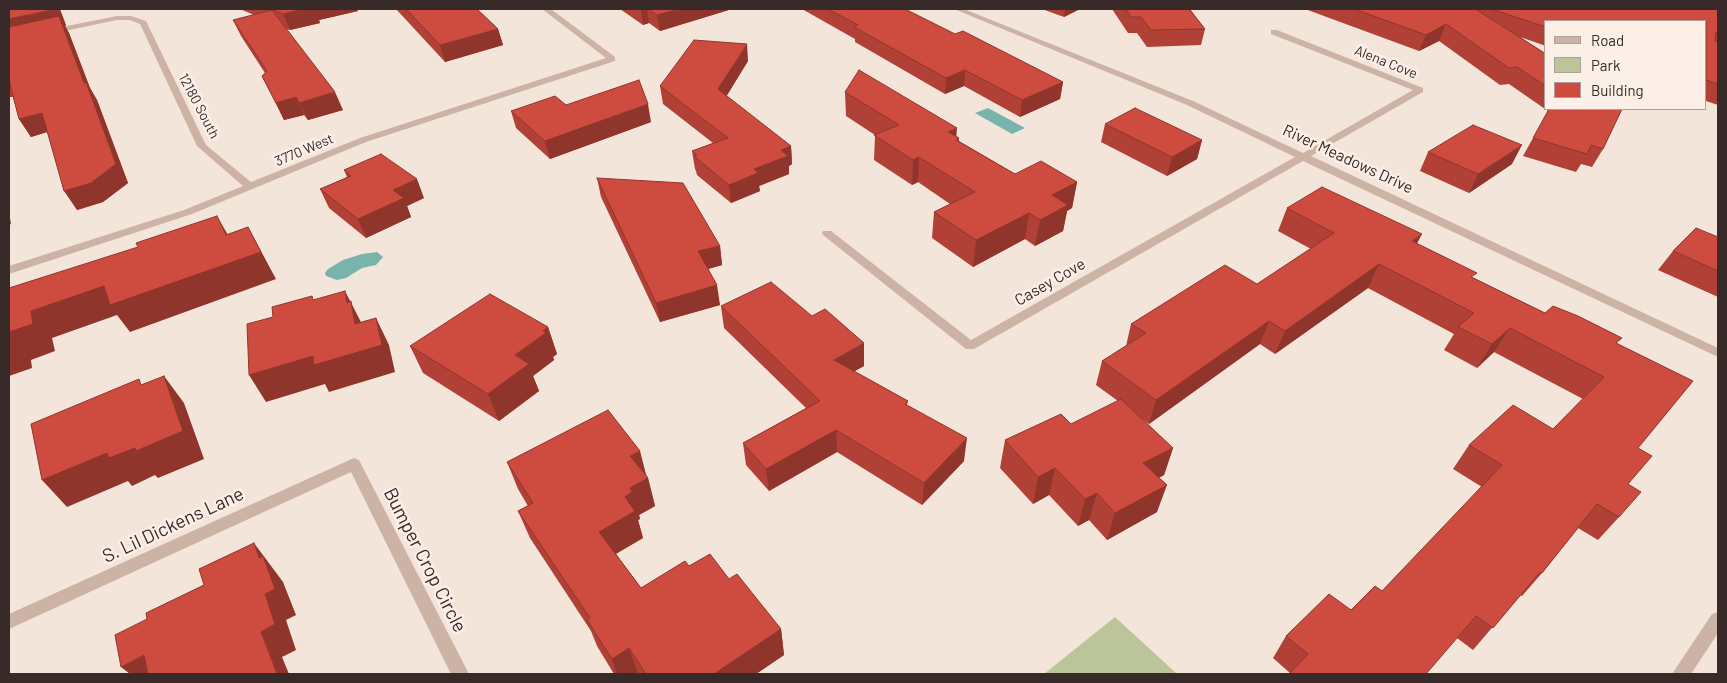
<!DOCTYPE html>
<html>
<head>
<meta charset="utf-8">
<style>
	body { margin:0 }
	#map { position:relative; width:1727px; height:683px; overflow:hidden; background:#f4e5db; font-family:Barlow,sans-serif }
	canvas { display:block }
	.frame { position:absolute; inset:0; border:10px solid #382a28; pointer-events:none }
	.legend { position:absolute; left:1544px; top:20px; width:162px; height:90px; box-sizing:border-box; background:#fbefe8; border:1px solid #ada09b; margin:0; padding:6px 9px; list-style:none; font-size:15px; color:#382a28 }
	.legend li { display:flex; align-items:center; gap:10px; height:25px }
	.legend b { width:25px; border:1px solid #ada09b }
</style>
</head>
<body>
<div id="map">
<canvas width="1727" height="683"></canvas>
<div class="frame"></div>
<ul class="legend">
<li><b style="height:6px;background:#cdb2a6"></b>Road</li>
<li><b style="height:14px;background:#bcc49a"></b>Park</li>
<li><b style="height:14px;background:#ce4c3f"></b>Building</li>
</ul>
</div>
<script>
const c = document.querySelector('canvas').getContext('2d');
c.lineJoin = 'round';
function fillPath(path, color) { c.fillStyle = color; c.fill(path, 'evenodd'); }
const shape = rows => new Path2D(rows.map(r => 'M' + r).join(''));
function stroke(path, color, width, dash) { c.strokeStyle = color; c.lineWidth = width; c.lineCap = dash ? 'butt' : 'round'; c.setLineDash(dash || []); c.stroke(path); }
function drawText(font, color, halo, rows, align = 'center') {
  c.font = font + ' Barlow,sans-serif'; c.lineWidth = 5; c.setLineDash([]); c.textBaseline = 'middle'; c.strokeStyle = halo; c.fillStyle = color; for (const [text, x, y, turn = 0] of rows) {
    c.save(); c.translate(x, y); c.rotate((+turn || 0) * Math.PI / 180); c.textAlign = isNaN(turn) ? turn : align; if (halo) c.strokeText(text, 0, 0); c.fillText(text, 0, 0); c.restore();
  }
}
fillPath(shape([
	[1115,617,1177,674,1044,674]
]), '#bcc49a');
fillPath(shape([
	[988,108,1025,128,1012,134,975,113],
	[377,252,383,257,376,265,362,268,346,278,337,280,326,276,325,273,328,269,343,260,362,254]
]), '#78b3ac');
fillPath(shape([
	[542,9,551,9,615,57,615,61,366,142,192,214,9,274,9,266,184,210,243,186,197,146,140,24,130,20,117,20,50,34,47,34,47,30,117,16,131,16,146,21,206,145,251,182,360,138,606,58,542,9],
	[954,9,964,9,1193,101,1303,153,1413,90,1271,34,1271,30,1277,30,1423,88,1423,92,1311,156,1718,348,1718,357,1303,161,974,349,966,349,823,235,822,233,823,231,831,231,971,340,1295,157,1187,105,954,9],
	[354,458,359,460,361,464,469,674,451,674,351,472,9,629,9,614,354,458],
	[1718,612,1718,633,1691,674,1672,674,1712,614,1718,612]
]), '#cdb2a6');
fillPath(shape([
	[9,9,66,25,65,26,69,33,90,88,97,100,128,183,103,202,77,210,47,132,31,137,19,119,13,97,9,97],
	[240,9,357,9,358,11,319,20,320,23,290,30,286,29,343,110,308,120,304,115,284,120,262,76,265,73,241,36,233,20,254,15],
	[396,9,477,9,498,29,503,45,445,62],
	[620,9,732,9,660,31,649,23,643,25],
	[802,9,905,9,955,34,1063,82,1060,99,1020,117,964,86,945,94,855,42,855,39],
	[1042,9,1080,9,1064,17],
	[1112,9,1192,9,1190,9,1205,29,1201,45,1147,47,1137,33,1128,33],
	[1305,9,1718,9,1718,105,1706,101,1706,21,1546,21,1546,46,1520,37,1546,54,1546,109,1622,109,1603,149,1592,167,1581,164,1576,172,1523,156,1548,111,1509,84,1500,85,1439,41,1419,51],
	[748,61,726,96,791,146,792,164,789,166,789,174,759,186,760,191,731,203,697,175,696,171,695,169,692,151,713,143,663,104,660,86],
	[845,92,956,137,959,138,959,141,1015,174,1077,182,1072,208,1067,211,1063,231,1035,246,1025,239,973,267,932,238,934,212,950,204,918,182,912,185,874,160,875,135,846,116],
	[566,105,651,122,550,159,516,128,511,111],
	[1105,124,1202,140,1197,159,1167,176,1101,142],
	[1428,152,1512,164,1469,193,1420,171],
	[344,170,424,198,407,206,411,217,366,238,329,208,320,189,347,177],
	[597,178,720,246,722,265,708,269,720,305,660,322,601,197],
	[1287,208,1417,244,1474,278,1545,313,1617,344,1638,448,1619,517,1598,540,1578,528,1542,573,1522,596,1520,595,1473,650,1457,638,1290,673,1273,658,1286,636,1351,610,1382,591,1482,487,1453,469,1469,445,1553,429,1583,399,1494,352,1477,368,1444,350,1454,334,1368,288,1275,354,1260,344,1149,424,1142,419,1173,448,1164,475,1159,478,1157,512,1107,540,1089,520,1078,526,1049,495,1033,504,1000,468,1005,440,1071,424,1118,401,1096,385,1102,361,1126,346,1131,324,1257,284,1311,249,1278,231],
	[1718,237,1718,297,1658,270,1673,251],
	[721,306,864,366,854,371,908,401,907,405,964,461,922,505,837,452,769,491,746,465,743,443,806,408,724,328],
	[548,327,557,354,553,357,554,360,533,376,539,391,499,421,423,373,410,346],
	[507,462,646,476,648,478,655,506,639,515,640,519,638,520,643,538,616,554,641,588,689,566,729,579,781,629,784,655,756,674,638,674,638,673,637,674,614,674,597,646,591,631,530,538,518,511,528,506,518,489]
]), '#b14136');
fillPath(shape([
	[56,9,60,9,66,25,65,26,69,33,90,88,97,100,128,183,103,202,77,210,64,191,84,83,9,38,9,19],
	[304,9,357,9,358,11,319,20,320,23,290,30,283,14],
	[643,9,647,9,649,23,643,25,641,10],
	[680,9,732,9,660,31,657,15],
	[1065,9,1080,9,1064,17],
	[1446,24,1439,41,1419,51,1426,35],
	[498,29,503,45,445,62,440,45],
	[747,44,748,61,720,107,718,89],
	[965,70,964,86,945,94,946,78],
	[1063,82,1060,99,1020,117,1022,100],
	[335,92,343,110,308,120,299,103],
	[296,97,304,115,284,120,276,103],
	[648,104,651,122,550,159,545,141],
	[42,113,54,130,31,137,19,119],
	[957,128,955,153,948,132],
	[1202,140,1197,159,1167,176,1172,157],
	[1522,145,1512,164,1469,193,1478,174],
	[791,146,792,164,789,166,789,174,759,186,760,191,731,203,729,185,754,169,781,150],
	[919,157,918,182,912,185,913,160],
	[417,179,424,198,407,206,411,217,366,238,358,219,393,190],
	[1077,182,1072,208,1067,211,1063,231,1035,246,1040,220,1052,195],
	[9,212,11,224,9,225],
	[1029,213,1025,239,973,267,976,240],
	[217,216,232,242,248,227,276,279,130,332,117,315,52,338,55,351,31,360,32,368,9,376,9,332,31,311,226,235],
	[1422,234,1410,257,1412,241],
	[720,246,722,265,701,271,698,251],
	[1379,264,1368,288,1275,354,1285,331],
	[717,285,720,305,660,322,656,303],
	[345,291,364,328,376,318,389,345,395,372,329,392,325,384,266,402,249,375,347,303],
	[1269,321,1260,344,1149,424,1156,400],
	[548,327,557,354,553,357,554,360,533,376,539,391,499,421,488,394,515,355],
	[1510,328,1494,352,1477,368,1492,344],
	[864,343,864,366,835,382,834,360],
	[164,376,184,403,204,459,158,478,155,475,132,486,128,481,67,507,42,480],
	[836,430,837,452,769,491,766,469],
	[967,438,964,461,922,505,924,483],
	[1173,448,1164,475,1135,490,1143,463],
	[640,451,647,478,630,456],
	[1055,468,1049,495,1033,504,1038,477],
	[648,478,655,506,639,515,640,519,638,520,643,538,608,558,599,532,625,497,630,488],
	[1167,485,1157,512,1107,540,1115,513],
	[1097,493,1089,520,1078,526,1085,499],
	[254,543,283,582,296,615,286,620,296,650,282,657,289,674,277,674,261,632,265,594,259,558],
	[781,629,784,655,756,674,714,674],
	[629,648,638,673,637,674,617,674,612,659],
	[144,655,164,674,130,674,121,667]
]), '#90352c');
const building = shape([
	[9,9,56,9,9,19,9,9],
	[271,9,304,9,283,14,271,9],
	[406,9,477,9,498,29,440,45,406,9],
	[648,9,680,9,657,15,648,9],
	[828,9,905,9,955,34,963,31,1063,82,1022,100,965,70,946,78,854,27,858,25,828,9],
	[1126,9,1189,9,1205,29,1151,30,1141,17,1131,17,1126,9],
	[1354,9,1477,9,1477,10,1546,54,1546,86,1517,67,1509,68,1446,24,1426,35,1354,9],
	[1491,9,1718,9,1718,33,1716,32,1715,41,1718,41,1718,84,1706,80,1706,21,1546,21,1546,27,1491,9],
	[272,10,335,92,299,103,296,97,276,103,262,76,267,71,233,20,272,10],
	[59,16,84,83,86,82,116,164,91,183,64,191,42,113,19,119,9,80,9,27,59,16],
	[694,40,747,44,718,89,791,146,781,150,788,156,754,169,758,173,729,185,694,156,697,155,692,151,728,138,660,86,694,40],
	[859,70,957,128,948,132,959,138,956,140,1015,174,1041,161,1077,182,1052,195,1068,205,1040,220,1029,213,976,240,934,212,975,192,919,157,913,160,874,135,899,125,845,92,859,70],
	[639,80,648,104,545,141,511,111,555,96,566,105,639,80],
	[1135,108,1202,140,1172,157,1105,124,1135,108],
	[1549,109,1622,109,1603,149,1591,145,1587,154,1533,138,1549,109],
	[1473,125,1522,145,1478,174,1428,152,1473,125],
	[381,154,417,179,393,190,404,198,358,219,320,189,351,176,344,170,381,154],
	[597,178,683,183,720,246,698,251,717,285,656,303,597,178],
	[1322,187,1422,234,1412,241,1477,273,1471,277,1545,313,1553,306,1578,316,1622,338,1616,343,1693,381,1638,448,1652,456,1628,484,1641,492,1619,517,1597,504,1542,573,1540,572,1493,628,1476,616,1426,674,1427,674,1289,674,1308,654,1286,636,1329,594,1351,610,1375,586,1382,591,1502,465,1469,445,1513,405,1553,429,1604,377,1510,328,1492,344,1458,327,1474,313,1379,264,1285,331,1269,321,1156,400,1102,361,1146,333,1131,324,1225,265,1257,284,1331,235,1334,233,1287,208,1322,187],
	[217,216,226,235,248,227,261,252,110,305,104,286,31,311,33,324,9,332,9,288,138,247,136,243,217,216],
	[1696,228,1718,237,1718,271,1673,251,1696,228],
	[771,282,812,316,825,309,864,343,834,360,908,401,905,404,967,438,924,483,836,430,766,469,743,443,820,401,721,306,771,282],
	[345,291,347,303,351,301,355,324,376,318,382,345,314,365,313,356,249,375,247,324,273,317,272,307,312,296,313,300,345,291],
	[490,294,548,327,543,331,546,333,515,355,529,364,488,394,410,346,490,294],
	[164,376,183,431,136,451,135,448,109,458,107,453,42,480,31,424,139,379,141,385,164,376],
	[1121,399,1173,448,1143,463,1167,485,1115,513,1097,493,1085,499,1055,468,1038,477,1005,440,1061,414,1071,424,1121,399],
	[608,410,640,451,630,456,648,478,630,488,632,492,625,497,635,511,599,532,641,588,685,561,689,566,710,554,729,579,737,574,781,629,714,674,646,674,629,648,612,659,587,620,590,618,518,511,533,503,507,462,608,410],
	[254,543,259,558,263,556,275,589,265,594,275,624,261,632,277,674,148,674,144,655,121,667,115,635,147,619,146,613,204,585,199,569,254,543]
]);
fillPath(building, '#ce4c3f');
stroke(building, '#90352c', 1);
drawText('14px', '#382a28', '#fbefe8', [
	["Alena Cove",1386,62,22],
	["12180 South",199,106,62],
	["3770 West",304,150,-23]
]);
drawText('16px', '#382a28', '#fbefe8', [
	["River Meadows Drive",1348,159,25],
	["Casey Cove",1050,282,-30]
]);
drawText('19px', '#382a28', '#fbefe8', [
	["S. Lil Dickens Lane",173,525,-25],
	["Bumper Crop Circle",425,560,63]
]);
</script>
</body>
</html>
